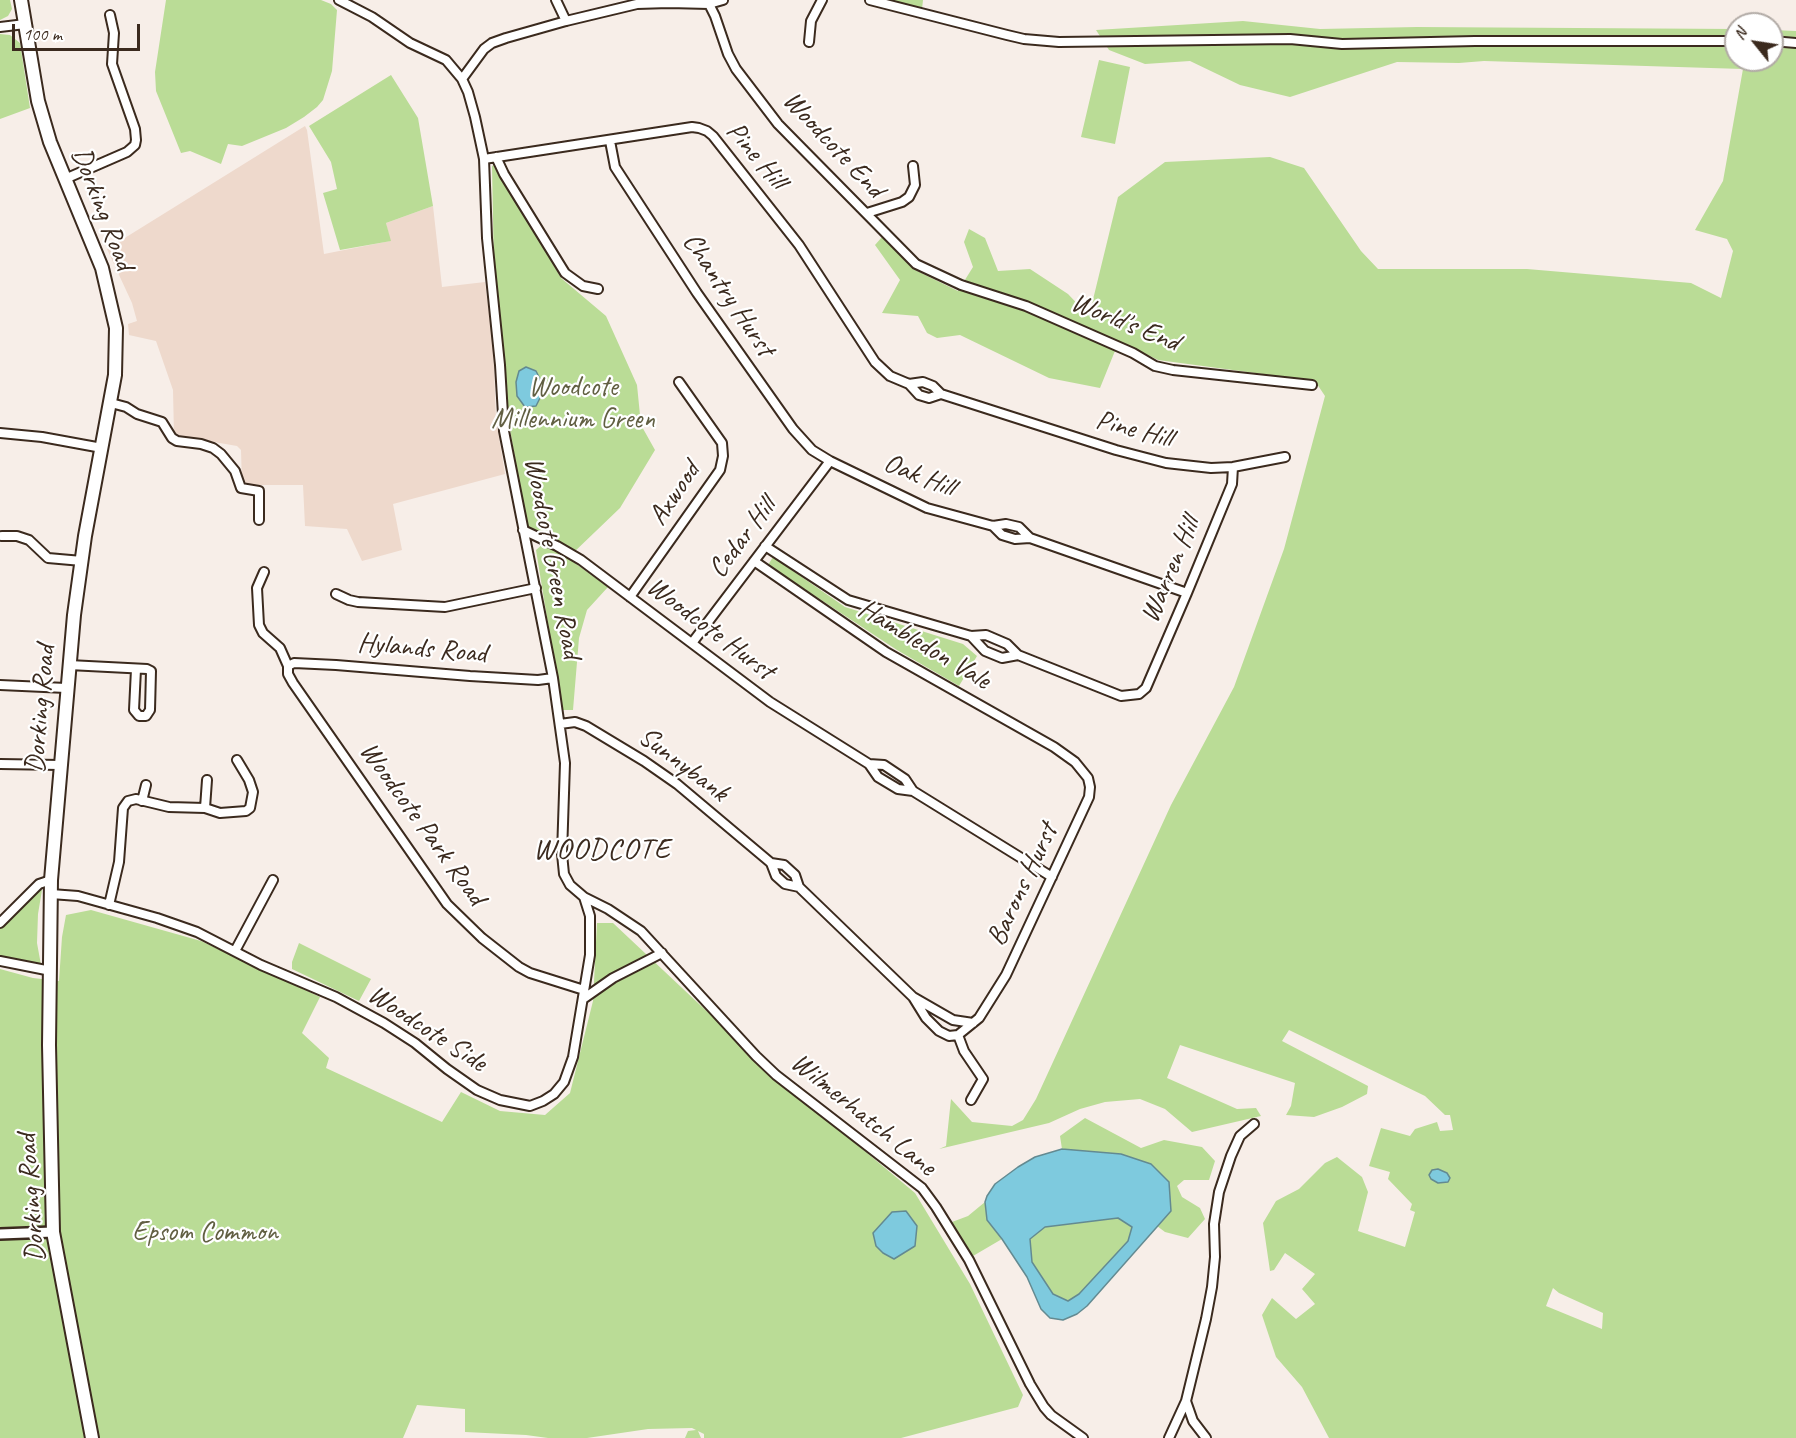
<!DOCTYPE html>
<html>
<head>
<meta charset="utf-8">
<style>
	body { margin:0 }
	#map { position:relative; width:1796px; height:1438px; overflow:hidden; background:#f7eee8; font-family:Caveat,sans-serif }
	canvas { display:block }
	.north { position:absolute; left:1724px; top:12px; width:60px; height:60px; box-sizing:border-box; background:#fff; border:2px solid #b1aaa5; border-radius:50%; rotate:300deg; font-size:16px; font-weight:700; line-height:24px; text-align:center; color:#3b2a1e }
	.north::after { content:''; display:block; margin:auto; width:21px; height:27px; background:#3b2a1e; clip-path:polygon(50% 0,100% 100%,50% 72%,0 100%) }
	.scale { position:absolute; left:12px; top:24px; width:128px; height:27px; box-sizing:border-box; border:3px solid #3b2a1e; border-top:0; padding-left:8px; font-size:18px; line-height:21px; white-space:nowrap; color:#3b2a1e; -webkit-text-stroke:4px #fff; paint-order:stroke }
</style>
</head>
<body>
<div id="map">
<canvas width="1796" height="1438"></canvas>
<div class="north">N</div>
<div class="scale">100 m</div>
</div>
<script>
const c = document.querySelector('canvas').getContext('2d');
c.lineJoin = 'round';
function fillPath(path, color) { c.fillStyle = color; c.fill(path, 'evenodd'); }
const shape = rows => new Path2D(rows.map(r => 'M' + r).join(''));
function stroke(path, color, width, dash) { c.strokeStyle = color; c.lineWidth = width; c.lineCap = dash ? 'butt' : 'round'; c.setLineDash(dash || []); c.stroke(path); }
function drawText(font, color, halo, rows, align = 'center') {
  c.font = font + ' Caveat,sans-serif'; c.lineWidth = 4.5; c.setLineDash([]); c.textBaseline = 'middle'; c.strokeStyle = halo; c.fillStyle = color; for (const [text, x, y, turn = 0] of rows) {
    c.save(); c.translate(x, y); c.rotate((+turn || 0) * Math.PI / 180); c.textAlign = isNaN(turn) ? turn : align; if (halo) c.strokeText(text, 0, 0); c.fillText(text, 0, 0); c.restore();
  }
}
fillPath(shape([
	[305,126,307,130,324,254,390,241,386,223,433,206,442,287,485,282,493,343,496,419,505,474,393,504,402,550,362,561,347,529,305,526,303,485,242,485,241,450,237,446,174,435,173,390,156,341,129,335,128,324,137,321,132,303,107,249]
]), '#eed9cc');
fillPath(shape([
	[0,0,10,0,12,9,8,16,0,20],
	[166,0,321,0,331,4,337,10,332,71,323,100,317,107,304,117,286,128,242,146,228,144,221,164,190,151,181,153,156,91,155,72],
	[890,0,923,0,922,9],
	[1243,21,1320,29,1417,27,1736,29,1736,60,1772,60,1772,30,1796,31,1796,1438,1329,1438,1302,1387,1276,1357,1262,1315,1272,1298,1296,1319,1315,1304,1302,1289,1315,1274,1285,1253,1274,1270,1270,1271,1263,1223,1276,1201,1299,1189,1325,1163,1337,1157,1362,1177,1368,1192,1358,1231,1405,1247,1415,1212,1410,1210,1412,1204,1388,1179,1390,1172,1369,1166,1381,1128,1410,1136,1415,1129,1437,1122,1440,1131,1453,1130,1450,1115,1445,1115,1425,1096,1289,1030,1282,1041,1368,1086,1367,1094,1342,1107,1314,1117,1286,1115,1291,1106,1295,1083,1180,1045,1167,1078,1237,1109,1256,1108,1261,1116,1192,1132,1165,1109,1140,1099,1105,1102,1080,1109,1049,1123,939,1149,946,1146,951,1099,972,1122,1012,1126,1023,1120,1036,1099,1171,805,1234,687,1284,549,1325,396,1315,381,1158,360,1119,341,1100,388,1049,378,960,335,937,338,927,333,918,316,882,313,900,280,875,245,882,237,913,269,958,291,973,267,964,242,969,229,985,238,998,271,1030,269,1068,294,1089,316,1118,197,1165,162,1270,157,1304,168,1361,251,1378,269,1527,269,1691,283,1721,298,1733,251,1727,239,1695,230,1723,181,1743,69,1484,61,1459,63,1397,62,1290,97,1240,85,1190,61,1145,64,1109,50,1096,30],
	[1553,1288,1559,1293,1603,1313,1602,1329,1546,1306],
	[0,34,10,35,20,43,30,108,0,119],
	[1099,60,1130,67,1115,144,1081,137],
	[391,75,418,118,433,206,386,223,391,241,340,250,323,193,337,189,331,162,309,126],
	[498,163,509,190,561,278,606,316,637,385,641,425,655,450,620,508,571,555,527,526,508,418,494,270,492,166],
	[543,544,565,556,608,587,587,610,579,638,573,710,562,710,536,550],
	[773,557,845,607,963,644,977,656,959,686,897,650,768,565],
	[39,889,42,890,38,914,37,943,41,965,38,966,0,957,0,928],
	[91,910,201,941,320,997,302,1033,329,1058,326,1068,442,1122,461,1092,500,1111,545,1115,570,1093,593,1001,597,923,613,923,782,1082,915,1193,970,1284,1023,1395,1018,1407,901,1438,704,1438,704,1434,698,1431,701,1438,685,1438,688,1431,696,1430,692,1428,648,1429,587,1438,548,1438,526,1435,465,1432,465,1409,417,1405,403,1438,0,1438,0,969,33,978,59,981,62,937,66,915],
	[299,943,371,979,359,1001,292,969,292,962],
	[1085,1118,1141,1148,1164,1140,1202,1147,1215,1161,1209,1180,1184,1180,1177,1186,1182,1197,1200,1208,1205,1219,1188,1238,1165,1232,1157,1226,1171,1211,1169,1182,1151,1164,1121,1154,1062,1149,1060,1136],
	[985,1202,987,1220,1002,1239,973,1256,952,1222,968,1216],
	[1118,1218,1132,1227,1128,1241,1079,1294,1068,1301,1053,1294,1032,1262,1030,1239,1045,1227]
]), '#badc96');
const water = shape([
	[526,367,536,371,541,381,541,396,536,406,525,407,517,396,516,382,519,371,526,367],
	[1062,1149,1121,1154,1151,1164,1169,1182,1171,1211,1087,1306,1077,1314,1063,1320,1050,1318,1041,1309,1027,1277,1002,1239,987,1220,985,1202,987,1196,995,1184,1018,1167,1035,1157,1062,1149],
	[1118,1218,1132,1227,1128,1241,1079,1294,1068,1301,1053,1294,1032,1262,1030,1239,1045,1227,1118,1218],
	[1438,1169,1447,1173,1450,1178,1448,1182,1438,1183,1431,1179,1429,1175,1432,1170,1438,1169],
	[906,1211,917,1226,915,1246,894,1259,883,1253,876,1246,873,1233,892,1212,906,1211]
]);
fillPath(water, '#7ecade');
stroke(water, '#638a91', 1.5);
const minor = shape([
	[339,0,372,17,410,43,446,60,462,79,468,92,475,117,484,159,487,238,500,365,504,431,553,678,565,763,562,854,564,874,570,885,584,897,608,909,641,931,756,1056,776,1075,922,1188,936,1207,969,1260,1030,1384,1044,1407,1051,1415,1083,1438],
	[556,0,566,21],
	[870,0,1007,35,1024,39,1059,42,1290,39,1342,44,1475,41,1736,41],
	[709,4,715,16,728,54,736,69,778,124,916,264,961,285,1026,306,1133,353,1155,366,1173,370,1312,385],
	[0,27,25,24],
	[1772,41,1796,43],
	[809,42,811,21,822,0],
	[462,79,484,49,492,43,506,38,566,21,637,4,669,3,709,4,723,0],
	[610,141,615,167,697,293,793,429,812,450,830,461,927,508,993,526,1006,524,1019,527,1030,538,1187,593],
	[496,157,504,174,565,273,583,286,598,289],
	[484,159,692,127,699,128,707,131,713,136,799,245,875,362,890,376,909,384,919,395,929,398,941,394],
	[65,179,127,152,135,145,136,140,135,129,112,64,114,33,110,15],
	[867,213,902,202,909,197,915,185,913,166],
	[909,384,923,382,933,386,941,394,1116,450,1166,463,1211,468,1233,467,1285,457],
	[111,403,126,407,137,414,162,422,172,438,177,441,201,444,213,448,221,454,235,471,241,488,259,491,259,520],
	[0,433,42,437,102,448],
	[993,526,1002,535,1015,539,1030,538],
	[523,530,557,546,581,560,770,702,869,764,878,777,898,789,913,791,1052,877],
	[2,536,17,536,29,540,48,558,82,561],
	[765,546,848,600,971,636,986,635,1007,644,1018,655,1121,696,1139,694,1146,688,1187,593,1232,484,1233,467],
	[754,561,886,652,1054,747,1075,762,1088,778,1090,787,1089,797,1006,975,979,1018,958,1035,949,1036,939,1031,926,1018,913,997],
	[264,572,257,588,259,625,263,633,280,648,288,666],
	[336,594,349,600,358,602,445,607,536,588],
	[630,597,720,470,723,456,722,443,679,382],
	[971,636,985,651,1002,658,1018,655],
	[692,643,830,461],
	[69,665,147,669,151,671,150,710,146,716,139,716,134,710,136,669],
	[288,666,288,674,293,683,447,904,482,938,519,967,530,973,584,990],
	[288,666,294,663,336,665,470,676,538,680,553,678],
	[0,685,66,688],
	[560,724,575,722,586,726,644,761,677,784,771,863,776,876,785,884,799,887],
	[0,764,60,765],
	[869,764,884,765,905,779,913,791],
	[207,780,205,808,220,813,246,811,250,808,253,792,249,780,237,760],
	[142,801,146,785],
	[771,863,784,865,795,875,799,887,913,997,953,1020,973,1023],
	[51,894,78,896,157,918,197,932,261,965,336,997,384,1023,415,1043,447,1069,477,1090,500,1100,530,1106,543,1101,554,1094,564,1082,573,1057,590,955,590,916,584,897],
	[109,905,119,862,123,808,128,801,136,799,169,807,205,808],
	[0,923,39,884,51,880],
	[235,951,273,880],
	[0,961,51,971],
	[583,999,613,978,662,953],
	[958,1035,964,1051,983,1079,971,1100],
	[1186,1401,1193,1421,1206,1438],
	[1169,1438,1186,1401,1206,1319,1212,1287,1215,1257,1214,1224,1219,1192,1231,1156,1240,1136,1254,1124]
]);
const tertiary = shape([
	[0,1234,53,1232]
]);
const trunk = shape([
	[21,0,38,101,50,142,102,268,116,328,115,375,85,536,74,615,51,880,49,1045,53,1232,92,1438]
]);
stroke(minor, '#3b2a1e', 12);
stroke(tertiary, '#3b2a1e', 14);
stroke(trunk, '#3b2a1e', 16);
stroke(minor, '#fff', 8);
stroke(tertiary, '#fff', 9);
stroke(trunk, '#fff', 12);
drawText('28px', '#3b2a1e', '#fff', [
	["Woodcote End",833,145,47],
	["Pine Hill",756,156,50],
	["Dorking Road",102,209,69],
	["Chantry Hurst",728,295,56],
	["World's End",1125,323,22],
	["Pine Hill",1134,430,15],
	["Oak Hill",919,476,22],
	["Axwood",675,494,-56],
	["Cedar Hill",743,538,-53],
	["Woodcote Green Road",552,558,79],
	["Warren Hill",1171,570,-67],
	["Woodcote Hurst",710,629,37],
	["Hambledon Vale",924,645,31],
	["Hylands Road",422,649,5],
	["Dorking Road",41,709,-85],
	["Sunnybank",683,765,37],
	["Woodcote Park Road",422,824,54],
	["Barons Hurst",1023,885,-65],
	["Woodcote Side",427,1029,33],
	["Wilmerhatch Lane",863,1115,39],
	["Dorking Road",32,1198,-94]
]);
drawText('28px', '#615f42', '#fff', [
	["Woodcote",573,388],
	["Millennium Green",573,420],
	["Epsom Common",205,1233]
]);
c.letterSpacing = '1.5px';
drawText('30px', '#3b2a1e', '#fff', [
	["WOODCOTE",602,850]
]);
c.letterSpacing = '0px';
</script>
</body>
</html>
